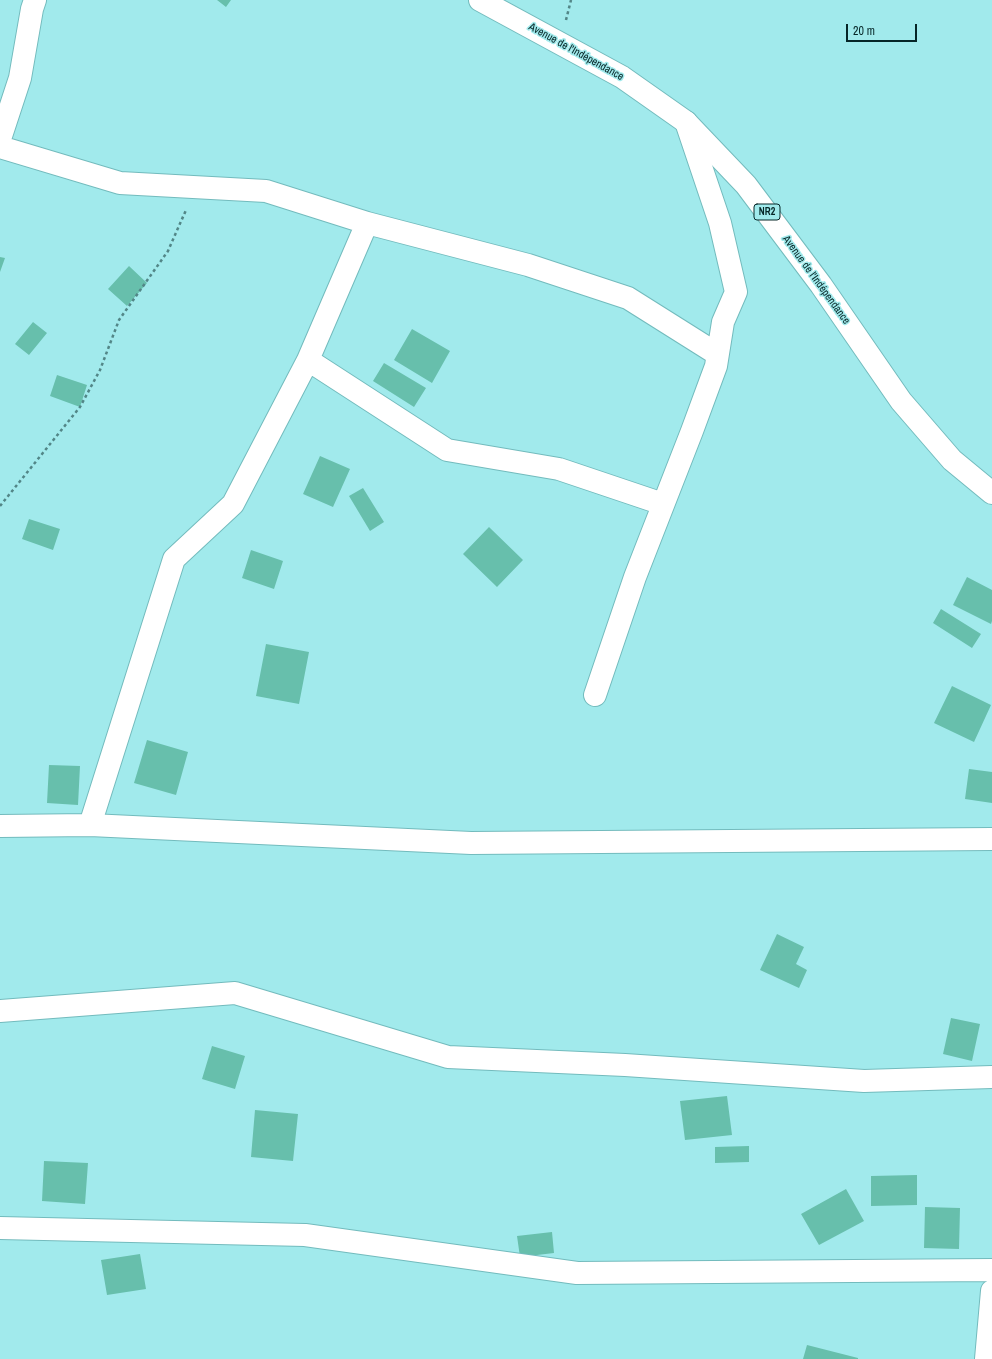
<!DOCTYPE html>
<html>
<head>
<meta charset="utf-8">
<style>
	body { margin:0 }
	#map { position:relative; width:992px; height:1359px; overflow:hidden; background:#a1eaec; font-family:"Archivo Narrow",sans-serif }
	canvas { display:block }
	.scale { position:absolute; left:846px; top:24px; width:71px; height:18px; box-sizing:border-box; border:2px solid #062627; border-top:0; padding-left:5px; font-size:12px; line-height:14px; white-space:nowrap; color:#062627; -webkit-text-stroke:3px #a1eaec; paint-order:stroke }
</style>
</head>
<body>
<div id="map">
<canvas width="992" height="1359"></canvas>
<div class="scale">20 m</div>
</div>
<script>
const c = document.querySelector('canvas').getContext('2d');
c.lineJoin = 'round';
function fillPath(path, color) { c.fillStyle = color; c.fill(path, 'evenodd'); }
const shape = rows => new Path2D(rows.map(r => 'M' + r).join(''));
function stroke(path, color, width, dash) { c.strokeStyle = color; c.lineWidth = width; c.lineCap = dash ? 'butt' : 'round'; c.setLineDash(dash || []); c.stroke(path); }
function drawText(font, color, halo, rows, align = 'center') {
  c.font = font + ' "Archivo Narrow",sans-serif'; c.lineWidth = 3; c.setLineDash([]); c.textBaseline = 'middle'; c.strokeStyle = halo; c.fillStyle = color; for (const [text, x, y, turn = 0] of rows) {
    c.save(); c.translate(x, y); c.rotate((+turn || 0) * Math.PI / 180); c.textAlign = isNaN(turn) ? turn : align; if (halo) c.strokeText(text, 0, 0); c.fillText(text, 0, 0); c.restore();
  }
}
fillPath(shape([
	[217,0,231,0,226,7],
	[0,257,5,258,0,272],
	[129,266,147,283,127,306,108,289],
	[33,322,47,333,29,355,15,344],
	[412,329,450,351,432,383,394,360],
	[384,363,426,388,414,407,373,381],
	[57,375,87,385,80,407,50,396],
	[320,456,350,469,333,507,303,494],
	[363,488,384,522,370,531,349,496],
	[29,519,60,529,53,550,22,539],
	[489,527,523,560,497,587,463,554],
	[251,550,283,561,274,589,242,578],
	[967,577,992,590,992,621,991,624,953,605],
	[941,609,981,634,972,648,933,623],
	[266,644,309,652,299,704,256,696],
	[952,686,991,705,974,742,934,723],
	[147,740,188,752,176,795,134,783],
	[49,765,80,766,78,805,47,803],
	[969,769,992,772,992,803,965,799],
	[777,934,804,947,796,964,807,970,799,988,760,970],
	[951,1018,980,1024,972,1061,943,1054],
	[212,1046,245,1056,235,1089,202,1079],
	[727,1096,732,1135,685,1140,680,1101],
	[255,1110,298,1114,293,1161,251,1157],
	[749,1146,749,1162,715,1163,715,1147],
	[44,1161,88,1163,85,1204,42,1201],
	[917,1175,917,1205,871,1206,871,1176],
	[846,1189,864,1221,819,1245,801,1214],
	[925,1207,960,1208,959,1249,924,1248],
	[552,1232,554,1253,520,1257,517,1236],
	[140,1254,146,1289,107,1295,101,1260],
	[807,1345,858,1358,858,1359,803,1359]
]), '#67bfac');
const street = shape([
	[0,139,20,78,32,9,35,0],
	[0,147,120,183,266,191,367,223,528,265,628,298,717,354],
	[308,360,447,450,559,469,663,504],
	[595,695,635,577,692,431,716,366,723,322,736,292,720,223,686,122],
	[90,825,174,559,233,504,308,360,367,223],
	[0,826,90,825,471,843,992,839],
	[0,1011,235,993,448,1057,625,1065,864,1081,992,1077],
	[0,1228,305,1235,577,1273,992,1270],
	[986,1359,992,1291]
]);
const highway = shape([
	[480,0,622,77,686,122,746,185,821,285,901,401,952,460,992,493]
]);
stroke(street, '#73bbbd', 24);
stroke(highway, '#73bbbd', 24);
stroke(shape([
	[566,20,571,0],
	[0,506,80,407,100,370,119,320,168,251,186,210]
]), '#528687', 2.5, [3, 3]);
stroke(street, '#fff', 22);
stroke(highway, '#fff', 22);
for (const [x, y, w] of [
	[767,212,26]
]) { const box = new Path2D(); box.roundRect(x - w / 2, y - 8, w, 16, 3); c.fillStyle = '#a1eaec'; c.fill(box); stroke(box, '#062627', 1); }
drawText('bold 10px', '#062627', null, [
	["NR2",767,212]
]);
drawText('11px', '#062627', '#a1eaec', [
	["Avenue de l'Indépendance",576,52,29],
	["Avenue de l'Indépendance",816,280,54]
]);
</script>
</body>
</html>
